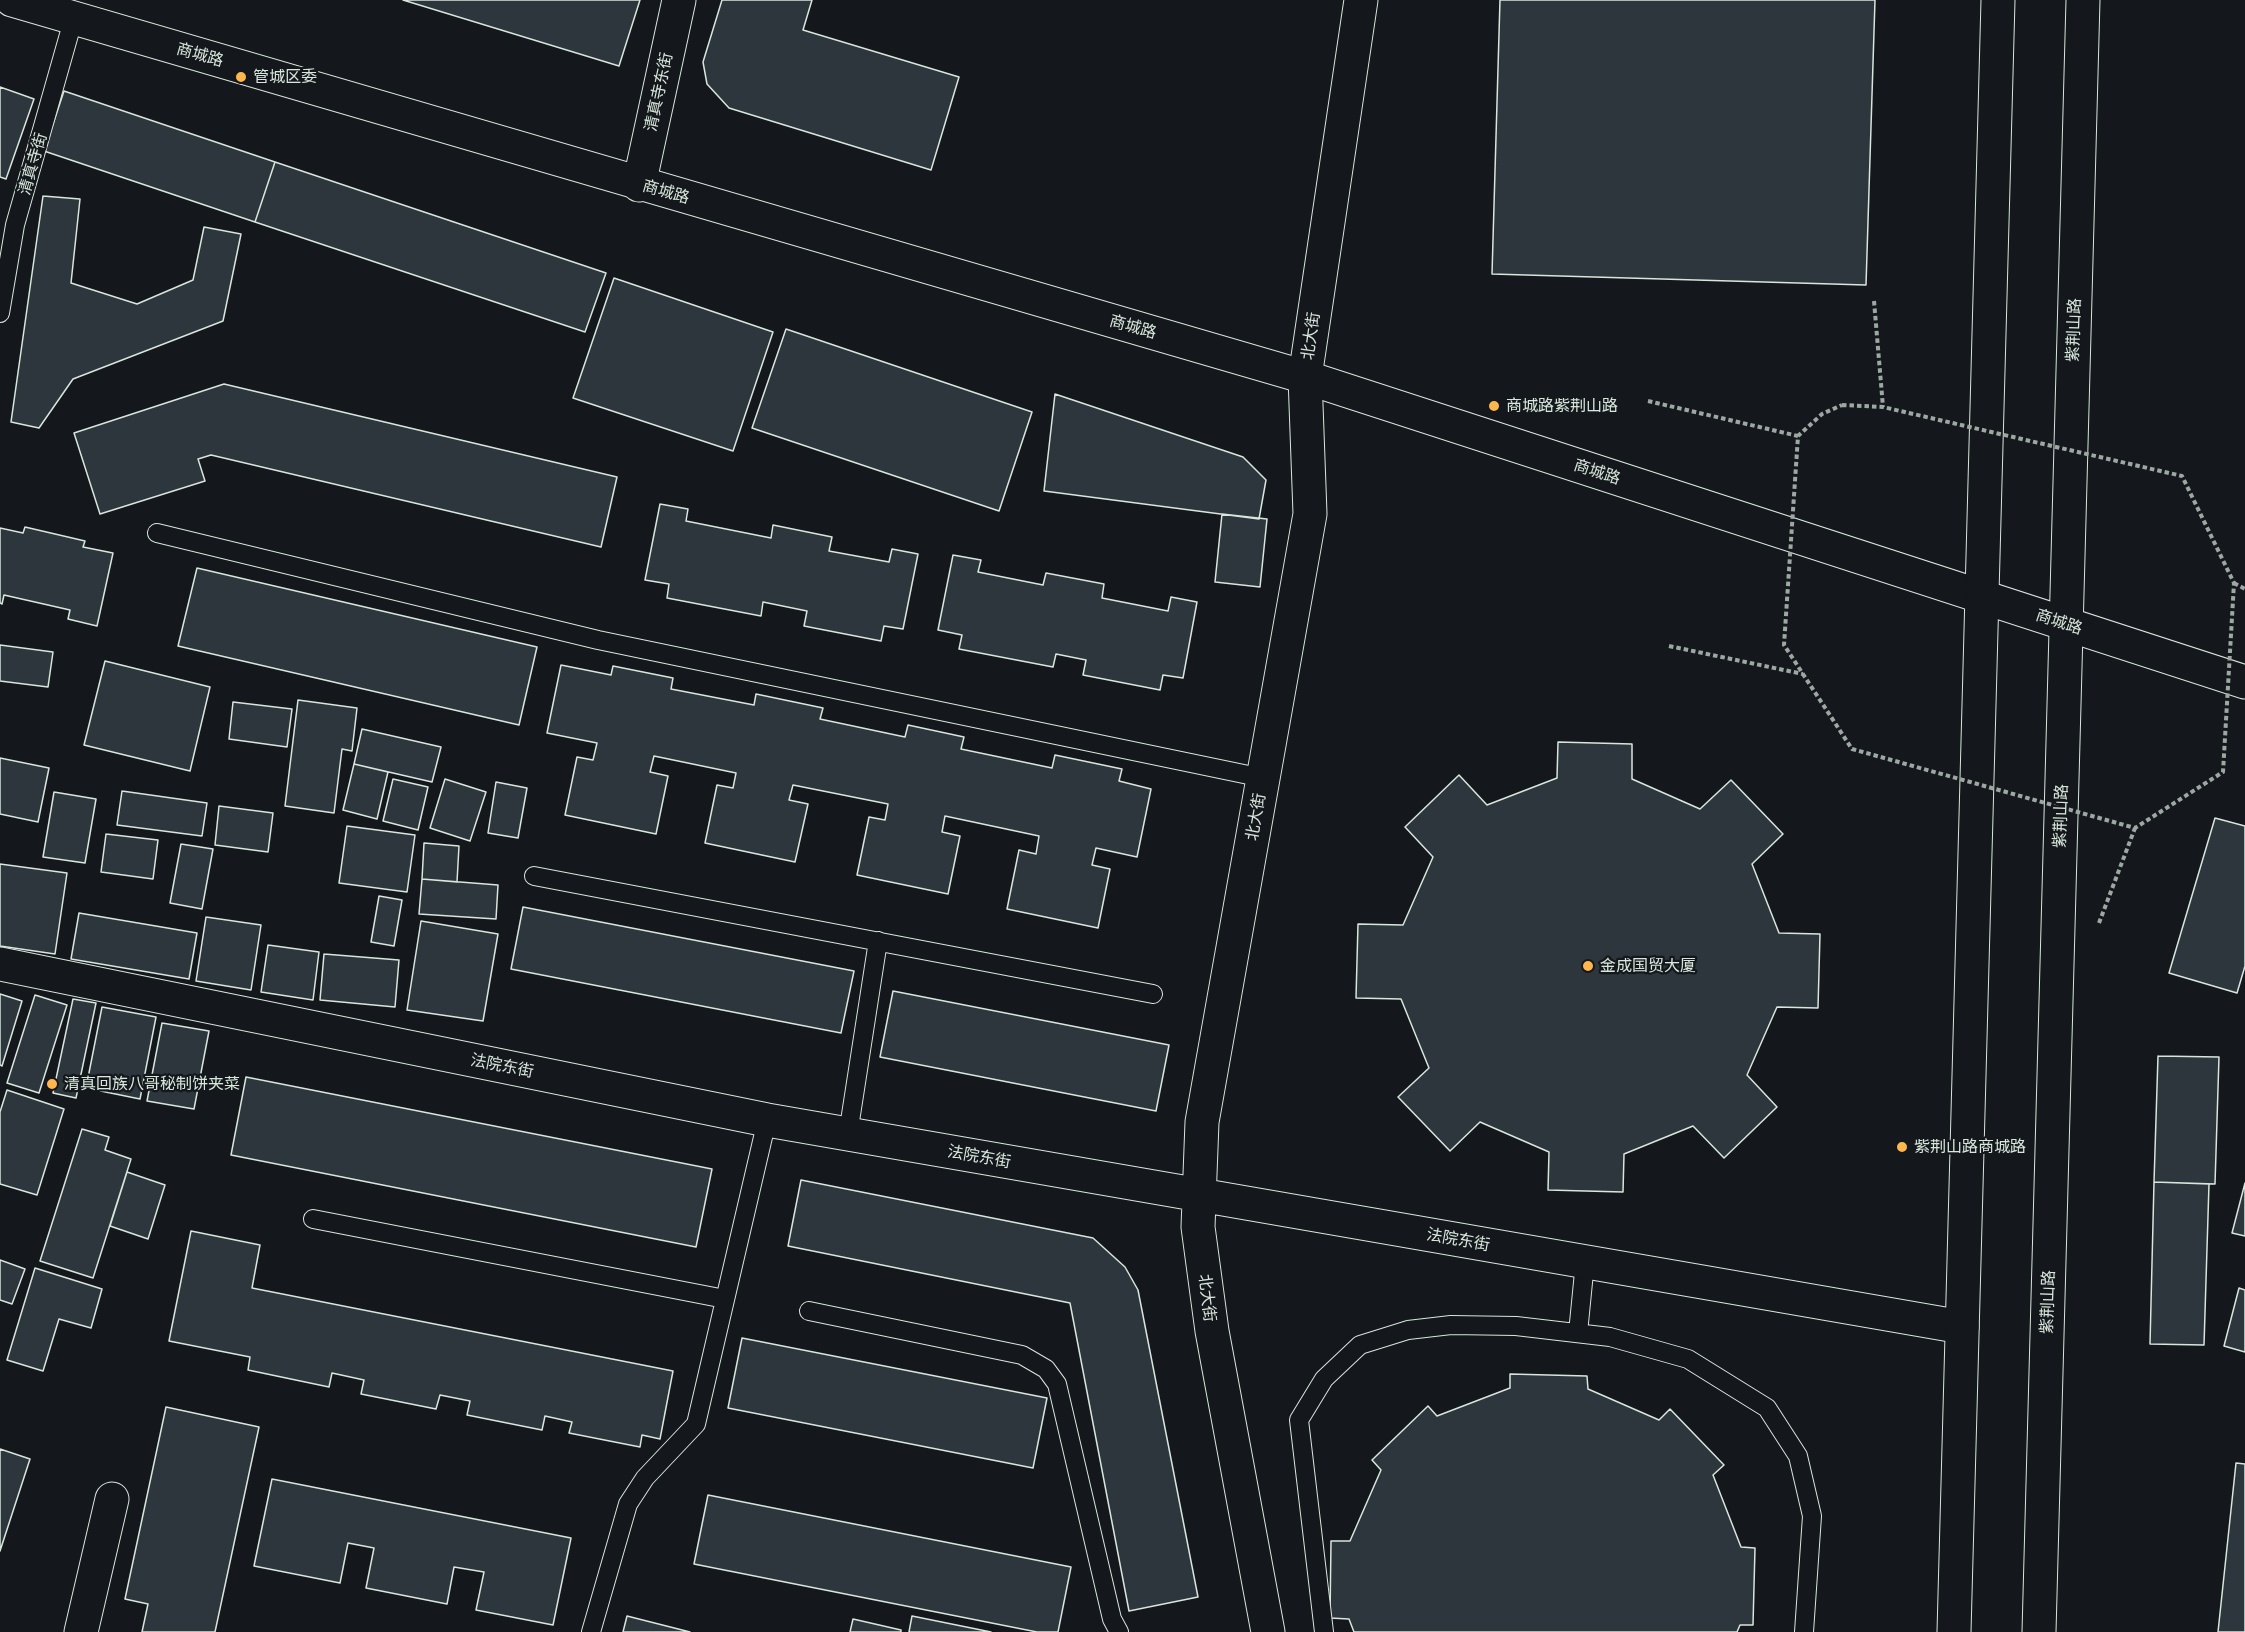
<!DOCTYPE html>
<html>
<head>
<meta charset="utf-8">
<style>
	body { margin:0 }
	canvas { display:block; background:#14181c }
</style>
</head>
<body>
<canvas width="2245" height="1632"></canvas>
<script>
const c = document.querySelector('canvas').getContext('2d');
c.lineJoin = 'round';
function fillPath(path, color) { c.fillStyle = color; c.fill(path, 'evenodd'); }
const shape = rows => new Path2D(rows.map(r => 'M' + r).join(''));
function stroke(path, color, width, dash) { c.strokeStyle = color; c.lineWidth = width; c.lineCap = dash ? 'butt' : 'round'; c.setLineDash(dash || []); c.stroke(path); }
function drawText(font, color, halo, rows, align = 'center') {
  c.font = font + ' "Public Sans","Noto Sans SC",sans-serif'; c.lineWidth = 4.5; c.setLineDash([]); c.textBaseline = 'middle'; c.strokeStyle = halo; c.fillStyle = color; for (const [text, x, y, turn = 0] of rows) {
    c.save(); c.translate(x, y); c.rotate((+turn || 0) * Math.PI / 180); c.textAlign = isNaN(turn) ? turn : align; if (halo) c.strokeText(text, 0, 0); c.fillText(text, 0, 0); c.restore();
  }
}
const building = shape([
	[403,0,640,0,619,66,403,0],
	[722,0,812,0,803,30,959,77,931,170,729,108,707,84,703,62,722,0],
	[1500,0,1875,0,1866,285,1492,274,1500,0],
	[0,87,34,99,6,179,0,177,0,87],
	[64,91,275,162,255,222,44,151,64,91],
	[275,162,606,273,585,332,255,222,275,162],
	[43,196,80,199,71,283,137,304,193,280,204,227,241,234,223,321,73,379,39,428,11,422,43,196],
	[614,278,773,332,733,451,573,398,614,278],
	[786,329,1032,412,999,511,752,428,786,329],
	[224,384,617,477,601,547,211,455,198,459,205,481,100,514,74,433,224,384],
	[1055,394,1243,457,1266,480,1259,519,1044,491,1055,394],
	[660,504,688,509,686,521,771,538,773,525,832,537,829,551,889,562,892,549,918,554,903,629,884,626,881,641,804,626,807,611,763,602,761,616,667,598,669,584,645,580,660,504],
	[1222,514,1267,519,1260,587,1215,582,1222,514],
	[25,527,85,541,83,547,113,553,97,626,68,619,70,610,4,595,2,604,0,603,0,528,23,533,25,527],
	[953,555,981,560,978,572,1043,585,1046,573,1104,584,1102,598,1168,611,1171,597,1197,602,1183,678,1163,675,1160,690,1083,675,1086,660,1056,654,1053,667,959,649,962,635,938,630,953,555],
	[197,568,537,647,519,725,178,646,197,568],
	[0,645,53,652,48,687,0,681,0,645],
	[105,661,210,687,190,771,84,745,105,661],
	[561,665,611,675,613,666,673,678,671,689,754,705,756,694,823,708,820,719,905,737,908,725,964,737,961,749,1052,768,1055,755,1122,769,1119,781,1151,789,1137,857,1096,848,1092,865,1110,869,1098,928,1007,909,1019,850,1036,854,1039,836,945,816,942,832,960,836,948,894,857,875,869,817,885,820,888,804,793,785,789,800,808,804,795,862,705,843,717,785,733,788,736,773,654,756,650,772,668,776,656,834,565,815,577,757,593,760,597,743,547,733,561,665],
	[298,700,357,708,352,751,342,749,334,813,285,806,298,700],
	[233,702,292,709,287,747,229,739,233,702],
	[362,729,441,747,432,782,354,764,362,729],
	[1558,742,1632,744,1632,779,1700,809,1731,780,1783,834,1752,864,1779,933,1820,934,1818,1008,1777,1007,1747,1075,1777,1107,1724,1158,1693,1126,1624,1154,1623,1192,1548,1190,1549,1152,1480,1122,1450,1151,1398,1097,1429,1068,1401,999,1356,998,1358,924,1403,925,1433,857,1405,827,1459,775,1487,805,1557,778,1558,742],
	[0,758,49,768,38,822,0,814,0,758],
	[354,764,388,772,377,819,343,810,354,764],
	[393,779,428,787,418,830,383,821,393,779],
	[445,779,486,792,470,841,430,828,445,779],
	[496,782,527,788,518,838,488,833,496,782],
	[122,791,207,803,202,836,117,825,122,791],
	[54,792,96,799,85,863,43,857,54,792],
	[219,806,273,813,268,852,215,845,219,806],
	[2215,818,2245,826,2245,966,2237,993,2169,973,2215,818],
	[347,826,415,835,407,892,339,883,347,826],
	[106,834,158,840,153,879,101,872,106,834],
	[424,843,459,846,457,882,422,879,424,843],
	[181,844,213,849,202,909,170,903,181,844],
	[0,864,67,873,55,954,0,946,0,864],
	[422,879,498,885,496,919,419,914,422,879],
	[379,896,402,900,394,946,371,942,379,896],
	[523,907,854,971,841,1033,511,969,523,907],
	[79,913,197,933,189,979,71,959,79,913],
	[206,917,261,925,251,990,196,981,206,917],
	[421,921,498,934,483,1021,407,1010,421,921],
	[268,945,319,952,313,1000,261,992,268,945],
	[324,954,399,960,395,1007,320,1000,324,954],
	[893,991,1169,1045,1156,1111,880,1057,893,991],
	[0,994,22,1001,2,1066,0,1065,0,994],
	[35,995,67,1005,39,1093,7,1083,35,995],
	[73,999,96,1003,76,1098,53,1093,73,999],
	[102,1007,156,1017,140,1099,86,1088,102,1007],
	[162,1023,209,1031,194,1109,147,1101,162,1023],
	[2158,1056,2219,1057,2215,1184,2154,1182,2158,1056],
	[246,1077,712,1169,696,1247,231,1155,246,1077],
	[7,1090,64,1109,37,1195,0,1184,0,1112,7,1090],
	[82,1129,109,1137,105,1150,131,1159,93,1278,40,1261,82,1129],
	[127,1172,165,1185,148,1239,110,1226,127,1172],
	[801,1180,1093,1238,1125,1267,1138,1290,1198,1597,1129,1611,1070,1303,788,1246,801,1180],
	[2154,1182,2209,1184,2204,1345,2150,1344,2154,1182],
	[2245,1183,2245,1236,2232,1233,2245,1183],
	[191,1231,260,1245,252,1288,673,1371,660,1439,642,1435,640,1447,569,1433,572,1422,545,1416,542,1430,467,1415,470,1401,440,1395,436,1409,361,1394,364,1380,332,1373,329,1387,248,1370,250,1357,169,1341,191,1231],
	[0,1260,25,1269,12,1304,0,1300,0,1260],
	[35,1268,102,1289,91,1328,59,1319,43,1371,7,1360,35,1268],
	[2239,1288,2245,1290,2245,1352,2224,1346,2239,1288],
	[742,1338,1047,1398,1033,1468,728,1408,742,1338],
	[1510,1374,1587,1376,1588,1389,1659,1420,1670,1409,1724,1465,1713,1475,1741,1547,1755,1548,1753,1625,1740,1625,1737,1632,1354,1632,1349,1619,1330,1618,1331,1541,1350,1541,1381,1470,1372,1460,1428,1406,1437,1416,1510,1388,1510,1374],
	[166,1407,259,1427,215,1632,142,1632,148,1604,125,1599,166,1407],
	[0,1449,30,1459,0,1551,0,1449],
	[2236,1463,2245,1464,2245,1632,2218,1632,2236,1463],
	[272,1479,571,1538,553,1625,476,1610,484,1572,454,1567,447,1604,366,1588,374,1548,348,1543,340,1583,254,1566,272,1479],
	[708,1495,1071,1567,1058,1632,1037,1632,694,1564,708,1495],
	[627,1616,690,1632,623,1632,627,1616],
	[912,1616,991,1632,909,1632,912,1616],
	[853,1619,901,1630,901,1632,850,1632,853,1619]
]);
fillPath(building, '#2c363c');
stroke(building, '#d8e6dc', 1.5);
const service = shape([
	[0,313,15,225,74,17],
	[157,533,598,640,1263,778],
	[534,876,1153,994],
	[848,1134,878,941],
	[313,1219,725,1299],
	[809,1311,1022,1355,1046,1369,1057,1384,1112,1619,1119,1632],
	[1578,1333,1585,1262],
	[591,1632,628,1504,645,1478,696,1424,767,1120],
	[1324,1632,1299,1420,1324,1379,1360,1345,1408,1330,1451,1325,1516,1326,1610,1337,1688,1359,1767,1408,1798,1456,1812,1516,1804,1632]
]);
const minor = shape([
	[639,185,679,0],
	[0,964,767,1120,1962,1327],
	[81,1632,112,1499],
	[1268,1632,1212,1331,1198,1227,1202,1122,1310,514,1305,377,1361,0]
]);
const tertiary = shape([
	[12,0,1305,377,2245,682]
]);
const primary = shape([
	[1954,1632,1998,0],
	[2039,1632,2083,0]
]);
stroke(service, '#d8e6dc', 20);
stroke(minor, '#d8e6dc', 35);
stroke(tertiary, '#d8e6dc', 35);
stroke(primary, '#d8e6dc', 35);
stroke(shape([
	[1874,301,1883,407],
	[1648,401,1798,436],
	[2234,583,2245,589],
	[1669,646,1803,674],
	[2099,923,2135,828]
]), '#9da8a2', 4, [4.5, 3]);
stroke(service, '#14181c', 18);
stroke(minor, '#14181c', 33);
stroke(tertiary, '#14181c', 33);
stroke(primary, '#14181c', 33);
stroke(shape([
	[1842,405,1883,407,2182,476,2234,583,2223,772,2135,828,1852,749,1784,645,1798,436,1822,414,1842,405]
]), '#9da8a2', 4, [4.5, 3]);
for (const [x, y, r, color] of [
	[241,77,6,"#ffb74d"],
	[1494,406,6,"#ffb74d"],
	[1588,966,6,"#ffb74d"],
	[52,1084,6,"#ffb74d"],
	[1902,1147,6,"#ffb74d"]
]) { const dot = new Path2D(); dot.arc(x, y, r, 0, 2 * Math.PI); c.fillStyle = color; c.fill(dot); stroke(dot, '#14181c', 2); }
drawText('16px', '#d8e6dc', '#14181c', [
	["商城路",200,55,16],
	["清真寺东街",659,92,-78],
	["清真寺街",33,164,-74],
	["商城路",666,192,16],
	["商城路",1133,327,16],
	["紫荆山路",2074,330,-88],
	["北大街",1311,336,-82],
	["商城路",1597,472,18],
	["商城路",2059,622,18],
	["紫荆山路",2061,816,-88],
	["北大街",1256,817,-80],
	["法院东街",502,1066,11],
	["法院东街",979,1157,10],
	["法院东街",1458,1240,10],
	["北大街",1207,1298,83],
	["紫荆山路",2048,1302,-88]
]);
drawText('16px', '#d8e6dc', '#14181c', [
	["管城区委",253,77],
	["商城路紫荆山路",1506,406],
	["金成国贸大厦",1600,966],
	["清真回族八哥秘制饼夹菜",64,1084],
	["紫荆山路商城路",1914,1147]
], 'left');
</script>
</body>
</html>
